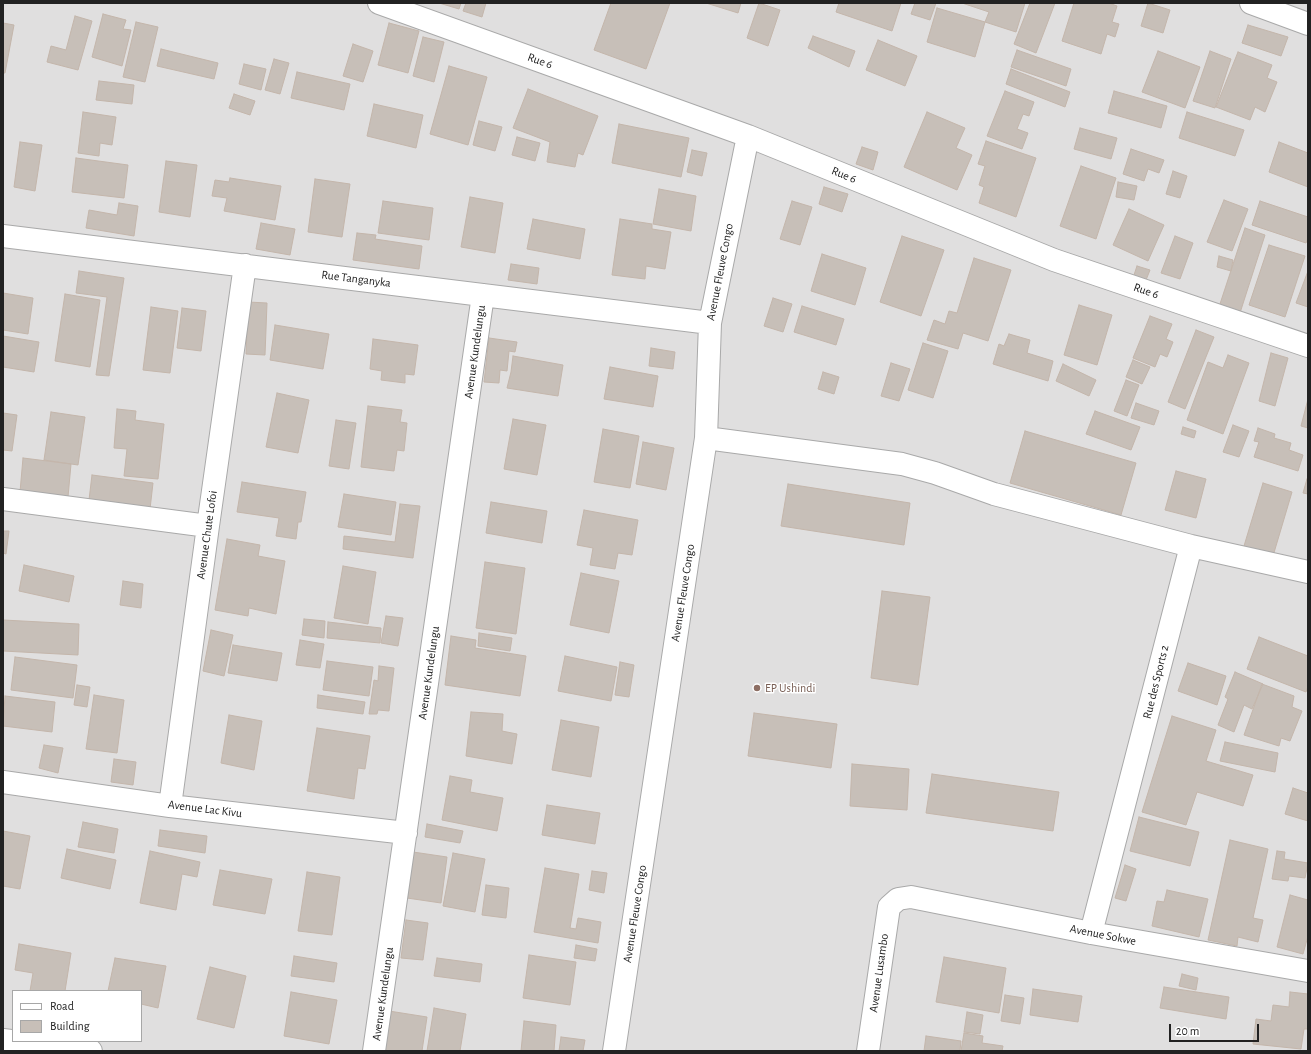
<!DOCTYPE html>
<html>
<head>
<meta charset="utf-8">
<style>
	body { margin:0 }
	#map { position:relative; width:1311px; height:1054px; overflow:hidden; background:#f2efe9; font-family:"Alegreya Sans",sans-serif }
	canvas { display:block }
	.frame { position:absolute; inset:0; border:4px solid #222; pointer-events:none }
	.legend { position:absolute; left:12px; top:990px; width:130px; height:52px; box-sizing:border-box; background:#fff; border:1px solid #a7a7a7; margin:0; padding:5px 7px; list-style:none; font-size:12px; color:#222 }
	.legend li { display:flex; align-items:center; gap:8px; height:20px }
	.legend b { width:20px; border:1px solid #a7a7a7 }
	.scale { position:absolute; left:1169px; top:1024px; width:90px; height:18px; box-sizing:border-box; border:2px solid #222; border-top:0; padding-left:5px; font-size:12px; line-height:14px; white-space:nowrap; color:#222; -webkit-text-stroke:3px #fff; paint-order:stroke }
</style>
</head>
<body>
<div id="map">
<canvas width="1311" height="1054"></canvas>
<div class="frame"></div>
<ul class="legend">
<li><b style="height:5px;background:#fff"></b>Road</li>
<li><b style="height:11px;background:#c7bfb8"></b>Building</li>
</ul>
<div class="scale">20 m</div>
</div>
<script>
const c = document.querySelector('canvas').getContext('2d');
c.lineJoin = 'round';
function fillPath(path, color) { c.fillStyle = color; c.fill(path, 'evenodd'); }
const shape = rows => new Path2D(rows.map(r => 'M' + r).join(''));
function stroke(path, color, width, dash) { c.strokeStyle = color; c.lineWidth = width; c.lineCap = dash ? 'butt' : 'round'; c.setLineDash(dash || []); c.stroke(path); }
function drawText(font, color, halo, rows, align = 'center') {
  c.font = font + ' "Alegreya Sans",sans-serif'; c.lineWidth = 3; c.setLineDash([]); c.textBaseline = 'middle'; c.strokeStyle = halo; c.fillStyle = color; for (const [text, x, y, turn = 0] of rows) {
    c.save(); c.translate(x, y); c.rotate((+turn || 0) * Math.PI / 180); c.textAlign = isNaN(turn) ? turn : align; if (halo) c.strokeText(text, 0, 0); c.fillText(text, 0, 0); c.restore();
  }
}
fillPath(shape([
	[3,3,1308,3,1308,1051,3,1051],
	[13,991,141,991,141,1041,13,1041]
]), '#e0dfdf');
const building = shape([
	[439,3,461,3,459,9,439,3],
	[466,3,486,3,482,17,463,11,466,3],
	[611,3,670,3,646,69,594,50,611,3],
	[706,3,741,3,738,13,706,3],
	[759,3,780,10,768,46,747,38,759,3],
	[839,3,901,3,892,31,836,12,839,3],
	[915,3,936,3,930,20,911,14,915,3],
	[962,3,1025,3,1016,32,985,22,989,12,962,3],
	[1030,3,1055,3,1036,53,1014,44,1030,3],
	[1074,3,1109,3,1117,6,1112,22,1119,24,1115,37,1107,34,1101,54,1062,41,1074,3],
	[1148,3,1170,10,1163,33,1141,26,1148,3],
	[937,8,985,22,975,57,927,42,937,8],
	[103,14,126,20,123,29,131,30,122,66,92,57,103,14],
	[75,16,92,21,78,70,47,62,51,46,66,50,75,16],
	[136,22,158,27,145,82,123,77,136,22],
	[3,23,14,25,5,73,3,73,3,23],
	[389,23,419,31,408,73,378,65,389,23],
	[1248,25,1288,37,1281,56,1242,43,1248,25],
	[813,36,855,51,849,67,808,48,813,36],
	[423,37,444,42,434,82,413,76,423,37],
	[878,40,917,56,905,86,866,70,878,40],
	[353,44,373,51,363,82,343,76,353,44],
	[161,49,218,63,214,79,157,66,161,49],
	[1017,50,1071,69,1066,86,1011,67,1017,50],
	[1158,51,1200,67,1185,108,1142,92,1158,51],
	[1210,51,1231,59,1215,108,1193,101,1210,51],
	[1238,52,1272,65,1267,78,1277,82,1265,112,1255,107,1250,120,1216,107,1238,52],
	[274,59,289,63,280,94,265,90,274,59],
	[244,64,266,69,261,90,239,84,244,64],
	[449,66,487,77,468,145,430,134,449,66],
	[1011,69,1070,92,1065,107,1006,84,1011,69],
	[297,72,350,84,344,110,291,98,297,72],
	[99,81,134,85,132,104,96,100,99,81],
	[528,89,598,116,583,155,578,153,575,167,547,162,550,142,513,128,528,89],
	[1005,91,1034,102,1029,116,1023,114,1017,129,1028,133,1022,149,987,136,1005,91],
	[1114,91,1167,106,1161,128,1108,113,1114,91],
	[234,94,255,101,250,115,229,108,234,94],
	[374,104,423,115,416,148,367,136,374,104],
	[83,112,116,117,112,145,100,143,99,156,78,153,83,112],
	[927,112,965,128,956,148,972,155,957,190,904,167,927,112],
	[1187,112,1244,130,1235,156,1179,138,1187,112],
	[479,121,502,127,495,151,473,145,479,121],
	[619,124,689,138,681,177,612,163,619,124],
	[1080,128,1117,138,1111,159,1074,149,1080,128],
	[517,137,540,143,535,161,512,155,517,137],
	[986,141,1036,158,1016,217,979,203,984,187,979,185,985,166,978,164,986,141],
	[20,142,42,145,35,191,14,187,20,142],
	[1279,142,1308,153,1308,187,1269,172,1279,142],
	[862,147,878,152,873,170,856,164,862,147],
	[1131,149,1164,160,1159,173,1148,169,1144,181,1123,174,1131,149],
	[692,150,707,153,702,176,687,172,692,150],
	[76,158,128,165,124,198,72,192,76,158],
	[166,161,197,165,190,217,159,212,166,161],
	[1081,166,1116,178,1096,239,1060,226,1081,166],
	[1173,171,1187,176,1180,198,1166,194,1173,171],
	[230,178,281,186,275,220,224,211,227,198,212,196,215,180,229,182,230,178],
	[315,179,350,184,342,237,308,232,315,179],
	[1118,182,1137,186,1134,200,1116,197,1118,182],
	[824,187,848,194,842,212,819,204,824,187],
	[659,189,696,196,691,231,653,224,659,189],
	[470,197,503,203,495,253,461,247,470,197],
	[1224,200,1248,209,1232,251,1207,242,1224,200],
	[383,201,433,208,429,240,378,233,383,201],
	[792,201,812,207,800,245,780,239,792,201],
	[1260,201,1308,217,1308,238,1306,243,1252,225,1260,201],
	[119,203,138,206,134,236,86,228,89,210,117,215,119,203],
	[1129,209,1164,225,1148,261,1113,245,1129,209],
	[533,219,585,229,580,259,527,249,533,219],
	[620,219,652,224,652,229,671,232,665,269,646,266,645,279,612,275,620,219],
	[261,223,295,229,290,255,256,249,261,223],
	[1245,228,1265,235,1239,316,1218,310,1245,228],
	[357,233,376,235,375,239,422,246,419,269,353,260,357,233],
	[902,236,944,250,921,316,880,302,902,236],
	[1175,236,1193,243,1180,279,1161,273,1175,236],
	[1269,245,1305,256,1285,317,1249,305,1269,245],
	[822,254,866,268,855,305,811,291,822,254],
	[1219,256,1233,260,1231,271,1217,267,1219,256],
	[974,258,1011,270,988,341,963,333,958,349,927,340,934,320,945,324,949,311,957,313,974,258],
	[511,264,539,268,537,284,508,280,511,264],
	[1137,266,1150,270,1144,285,1132,281,1137,266],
	[79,271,124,278,109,376,96,375,107,297,76,293,79,271],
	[1308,271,1308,307,1296,303,1308,271],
	[3,293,33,298,28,334,3,330,3,293],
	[65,294,100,300,90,367,55,361,65,294],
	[773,298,792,304,783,332,764,326,773,298],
	[248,302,267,303,265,355,246,354,248,302],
	[1079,305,1112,315,1097,365,1064,355,1079,305],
	[802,306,844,319,836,345,794,332,802,306],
	[151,307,178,311,170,373,143,370,151,307],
	[182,308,206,311,201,351,177,348,182,308],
	[1150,316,1172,324,1166,339,1173,342,1167,357,1160,354,1155,367,1133,358,1150,316],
	[275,325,329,334,323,369,270,360,275,325],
	[1196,330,1214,337,1185,409,1168,402,1196,330],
	[1009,334,1030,340,1027,353,1053,361,1048,381,993,364,999,344,1004,346,1009,334],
	[3,336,39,342,34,372,3,367,3,336],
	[489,338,517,342,515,352,509,351,507,371,500,370,499,383,484,382,489,338],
	[373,339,418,345,414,375,405,374,405,383,381,380,382,371,370,369,373,339],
	[923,343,948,351,933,398,908,390,923,343],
	[651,348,675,352,673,369,649,366,651,348],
	[1271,353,1288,358,1275,406,1259,401,1271,353],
	[1228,355,1249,363,1223,434,1187,420,1208,362,1223,368,1228,355],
	[513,356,563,365,558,396,507,388,511,372,513,356],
	[1133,360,1150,367,1142,384,1126,377,1133,360],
	[891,363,910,369,899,401,881,396,891,363],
	[1063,364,1096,380,1089,396,1056,381,1063,364],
	[610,367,658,376,653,407,604,399,610,367],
	[823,372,839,377,834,394,818,389,823,372],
	[1126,380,1139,385,1127,416,1114,411,1126,380],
	[277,393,309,400,298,453,266,447,277,393],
	[1308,399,1308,428,1301,426,1308,399],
	[1136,403,1159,411,1154,425,1131,418,1136,403],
	[368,406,402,410,400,422,407,423,404,451,397,450,394,471,361,467,368,406],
	[117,409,136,411,135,420,164,424,158,479,124,476,127,449,114,448,117,409],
	[1095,411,1140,427,1131,450,1086,434,1095,411],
	[51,412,85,417,78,465,44,460,51,412],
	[3,413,17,415,12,451,3,450,3,413],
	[513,419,546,425,537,475,504,469,513,419],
	[336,420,356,423,349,469,329,466,336,420],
	[1233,425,1249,431,1239,457,1223,452,1233,425],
	[1183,427,1196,431,1194,438,1181,434,1183,427],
	[1258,428,1275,434,1274,438,1291,443,1289,450,1303,455,1298,471,1254,457,1259,442,1254,441,1258,428],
	[603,429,639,436,630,488,594,482,603,429],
	[1025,431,1136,463,1121,515,1010,483,1025,431],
	[643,442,674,448,666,490,636,484,643,442],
	[23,458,71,464,68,497,20,492,23,458],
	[1176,471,1206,479,1196,518,1165,510,1176,471],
	[92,475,153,483,150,509,89,500,92,475],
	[1307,479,1308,479,1308,494,1303,493,1307,479],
	[242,482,306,492,301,522,298,522,296,539,276,536,279,518,237,512,242,482],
	[1263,483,1292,492,1273,556,1244,546,1263,483],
	[788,484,910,503,904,545,781,526,788,484],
	[344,494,396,502,391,535,338,527,344,494],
	[491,502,547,511,542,543,486,533,491,502],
	[400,504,420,506,413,558,343,549,344,536,395,542,400,504],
	[584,510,638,520,632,555,618,553,615,569,590,565,593,548,577,545,584,510],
	[3,531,9,531,6,554,3,553,3,531],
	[227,539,260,545,258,556,285,561,276,614,249,608,248,616,215,610,227,539],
	[485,562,525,568,516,634,476,628,485,562],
	[24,565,74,576,69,602,19,591,24,565],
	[343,566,376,572,368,624,334,618,343,566],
	[581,573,619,581,609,633,570,625,581,573],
	[123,581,143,584,141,608,120,605,123,581],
	[882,591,930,597,918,685,871,678,882,591],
	[386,616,403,618,398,646,381,643,386,616],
	[304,619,325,621,324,638,302,635,304,619],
	[3,620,79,624,78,655,3,651,3,620],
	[328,622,381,628,380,643,327,638,328,622],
	[211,630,233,635,224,676,203,671,211,630],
	[479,633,512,638,510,651,478,646,479,633],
	[451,636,476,640,475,648,526,656,520,696,445,685,451,636],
	[1259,637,1308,656,1308,686,1306,692,1247,669,1259,637],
	[300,640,324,644,320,668,296,665,300,640],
	[233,645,282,653,277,681,228,673,233,645],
	[565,656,617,667,611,701,558,691,565,656],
	[15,657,77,665,73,698,11,690,15,657],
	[327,661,373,667,369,696,323,690,327,661],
	[620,662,634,665,629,697,615,695,620,662],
	[1188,663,1226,676,1217,705,1178,691,1188,663],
	[379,666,394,668,389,711,378,710,377,714,369,714,374,680,378,681,379,666],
	[1235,672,1263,684,1252,709,1244,705,1234,732,1218,725,1228,699,1225,697,1235,672],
	[1262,684,1294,696,1292,707,1302,711,1290,741,1281,738,1279,746,1244,735,1262,684],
	[77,685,90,687,87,707,74,705,77,685],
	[94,695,124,700,117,753,86,749,94,695],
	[318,695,365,702,363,714,317,708,318,695],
	[5,696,55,702,52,732,3,726,5,696],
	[471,712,503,714,502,731,517,734,512,764,466,756,471,712],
	[754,713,837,724,831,768,748,756,754,713],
	[229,715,262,721,254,770,221,763,229,715],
	[1172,716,1216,730,1206,761,1253,775,1243,806,1197,792,1186,825,1142,812,1172,716],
	[561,720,599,727,591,777,552,770,561,720],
	[317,728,370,736,365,769,358,768,354,799,307,791,317,728],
	[1225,742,1278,753,1275,772,1220,761,1225,742],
	[44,745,63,748,58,773,39,768,44,745],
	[114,759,136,762,133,785,111,782,114,759],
	[852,764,909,769,907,810,850,806,852,764],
	[932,774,1059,792,1053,831,926,813,932,774],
	[450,776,472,780,470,792,503,798,497,831,442,820,450,776],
	[1293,788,1308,793,1308,821,1285,814,1293,788],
	[547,805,600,813,595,844,542,835,547,805],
	[1139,817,1199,832,1190,866,1130,851,1139,817],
	[83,822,118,829,114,853,78,847,83,822],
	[427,824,463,831,460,843,425,837,427,824],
	[160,830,207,836,205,853,158,846,160,830],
	[3,831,30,836,20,889,3,886,3,831],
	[1230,840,1268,849,1253,918,1263,920,1258,942,1238,937,1237,946,1208,940,1230,840],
	[67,849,116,860,110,889,61,878,67,849],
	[150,851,200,862,197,877,182,874,176,910,140,903,150,851],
	[1277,851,1285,852,1284,859,1308,863,1305,878,1289,876,1288,881,1272,879,1277,851],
	[413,852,447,857,441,903,407,898,413,852],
	[453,853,485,859,475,912,443,906,453,853],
	[1125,865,1136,869,1126,901,1115,898,1125,865],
	[545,868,579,874,570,928,576,929,578,918,601,922,598,943,534,932,545,868],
	[220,870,272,879,265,914,213,905,220,870],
	[592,871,607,873,604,893,589,890,592,871],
	[307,872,340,877,332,935,298,931,307,872],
	[486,885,509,888,506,918,482,915,486,885],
	[1167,890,1208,899,1199,937,1152,926,1157,901,1164,902,1167,890],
	[1290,895,1308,900,1308,936,1303,954,1277,947,1290,895],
	[406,920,428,923,423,960,401,958,406,920],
	[19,944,71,953,65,991,30,991,33,973,15,970,19,944],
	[576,945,597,949,595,961,574,958,576,945],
	[529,955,576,962,570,1005,523,998,529,955],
	[294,956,337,963,334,982,291,976,294,956],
	[944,957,1006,968,999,1013,936,1002,944,957],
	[115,958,166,966,158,1008,141,1004,141,991,108,991,115,958],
	[437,958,482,964,480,982,434,976,437,958],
	[210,967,246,976,234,1028,197,1019,210,967],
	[1182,974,1198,978,1196,990,1179,986,1182,974],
	[1164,987,1229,997,1226,1019,1160,1008,1164,987],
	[1033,989,1082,996,1078,1022,1030,1015,1033,989],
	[291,992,337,1000,329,1044,284,1036,291,992],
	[1290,992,1308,994,1308,1029,1304,1029,1301,1049,1253,1044,1256,1019,1271,1021,1273,1005,1289,1007,1290,992],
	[1005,995,1024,998,1020,1024,1001,1021,1005,995],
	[434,1008,466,1014,460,1051,427,1051,434,1008],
	[389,1011,427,1017,422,1051,383,1051,389,1011],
	[967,1012,983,1015,980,1034,964,1032,967,1012],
	[524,1021,556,1025,554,1051,521,1051,524,1021],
	[964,1033,983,1036,982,1043,1003,1046,1002,1051,961,1051,964,1033],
	[926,1036,961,1041,960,1051,924,1051,926,1036],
	[561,1037,585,1040,583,1051,559,1051,561,1037]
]);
fillPath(building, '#c7bfb8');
stroke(building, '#c4b6ab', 1);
const minor = shape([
	[379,3,748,136,1054,260,1308,346],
	[1251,3,1308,24],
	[3,236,710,323],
	[706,438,902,464,935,473,994,494,1191,546,1308,572],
	[3,499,208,526],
	[3,782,170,806,406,833],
	[170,806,208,526,245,265],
	[1091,933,1191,546],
	[3,1040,91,1051],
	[374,1051,483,295],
	[614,1051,706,438,710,323,748,136],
	[868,1051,889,907,898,899,911,897,1091,933,1308,971]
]);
stroke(minor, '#a9a9a9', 24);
stroke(minor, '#fff', 22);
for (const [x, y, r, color] of [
	[757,688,4,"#8d6e63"]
]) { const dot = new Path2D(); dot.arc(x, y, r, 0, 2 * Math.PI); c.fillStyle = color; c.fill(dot); stroke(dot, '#fff', 1.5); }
drawText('12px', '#222', '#fff', [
	["Rue 6",540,61,20],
	["Rue 6",844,175,22],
	["Avenue Fleuve Congo",720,272,-79],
	["Rue Tanganyka",356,279,7],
	["Rue 6",1146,291,19],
	["Avenue Kundelungu",475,352,-82],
	["Avenue Chute Lofoi",207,535,-82],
	["Avenue Fleuve Congo",683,593,-81],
	["Avenue Kundelungu",429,673,-82],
	["Rue des Sports 2",1156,682,-76],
	["Avenue Lac Kivu",205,809,7],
	["Avenue Fleuve Congo",635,914,-81],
	["Avenue Sokwe",1103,935,11],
	["Avenue Lusambo",879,973,-82],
	["Avenue Kundelungu",383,994,-82]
]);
drawText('12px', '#785e54', '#fff', [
	["EP Ushindi",765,688]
], 'left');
</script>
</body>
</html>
